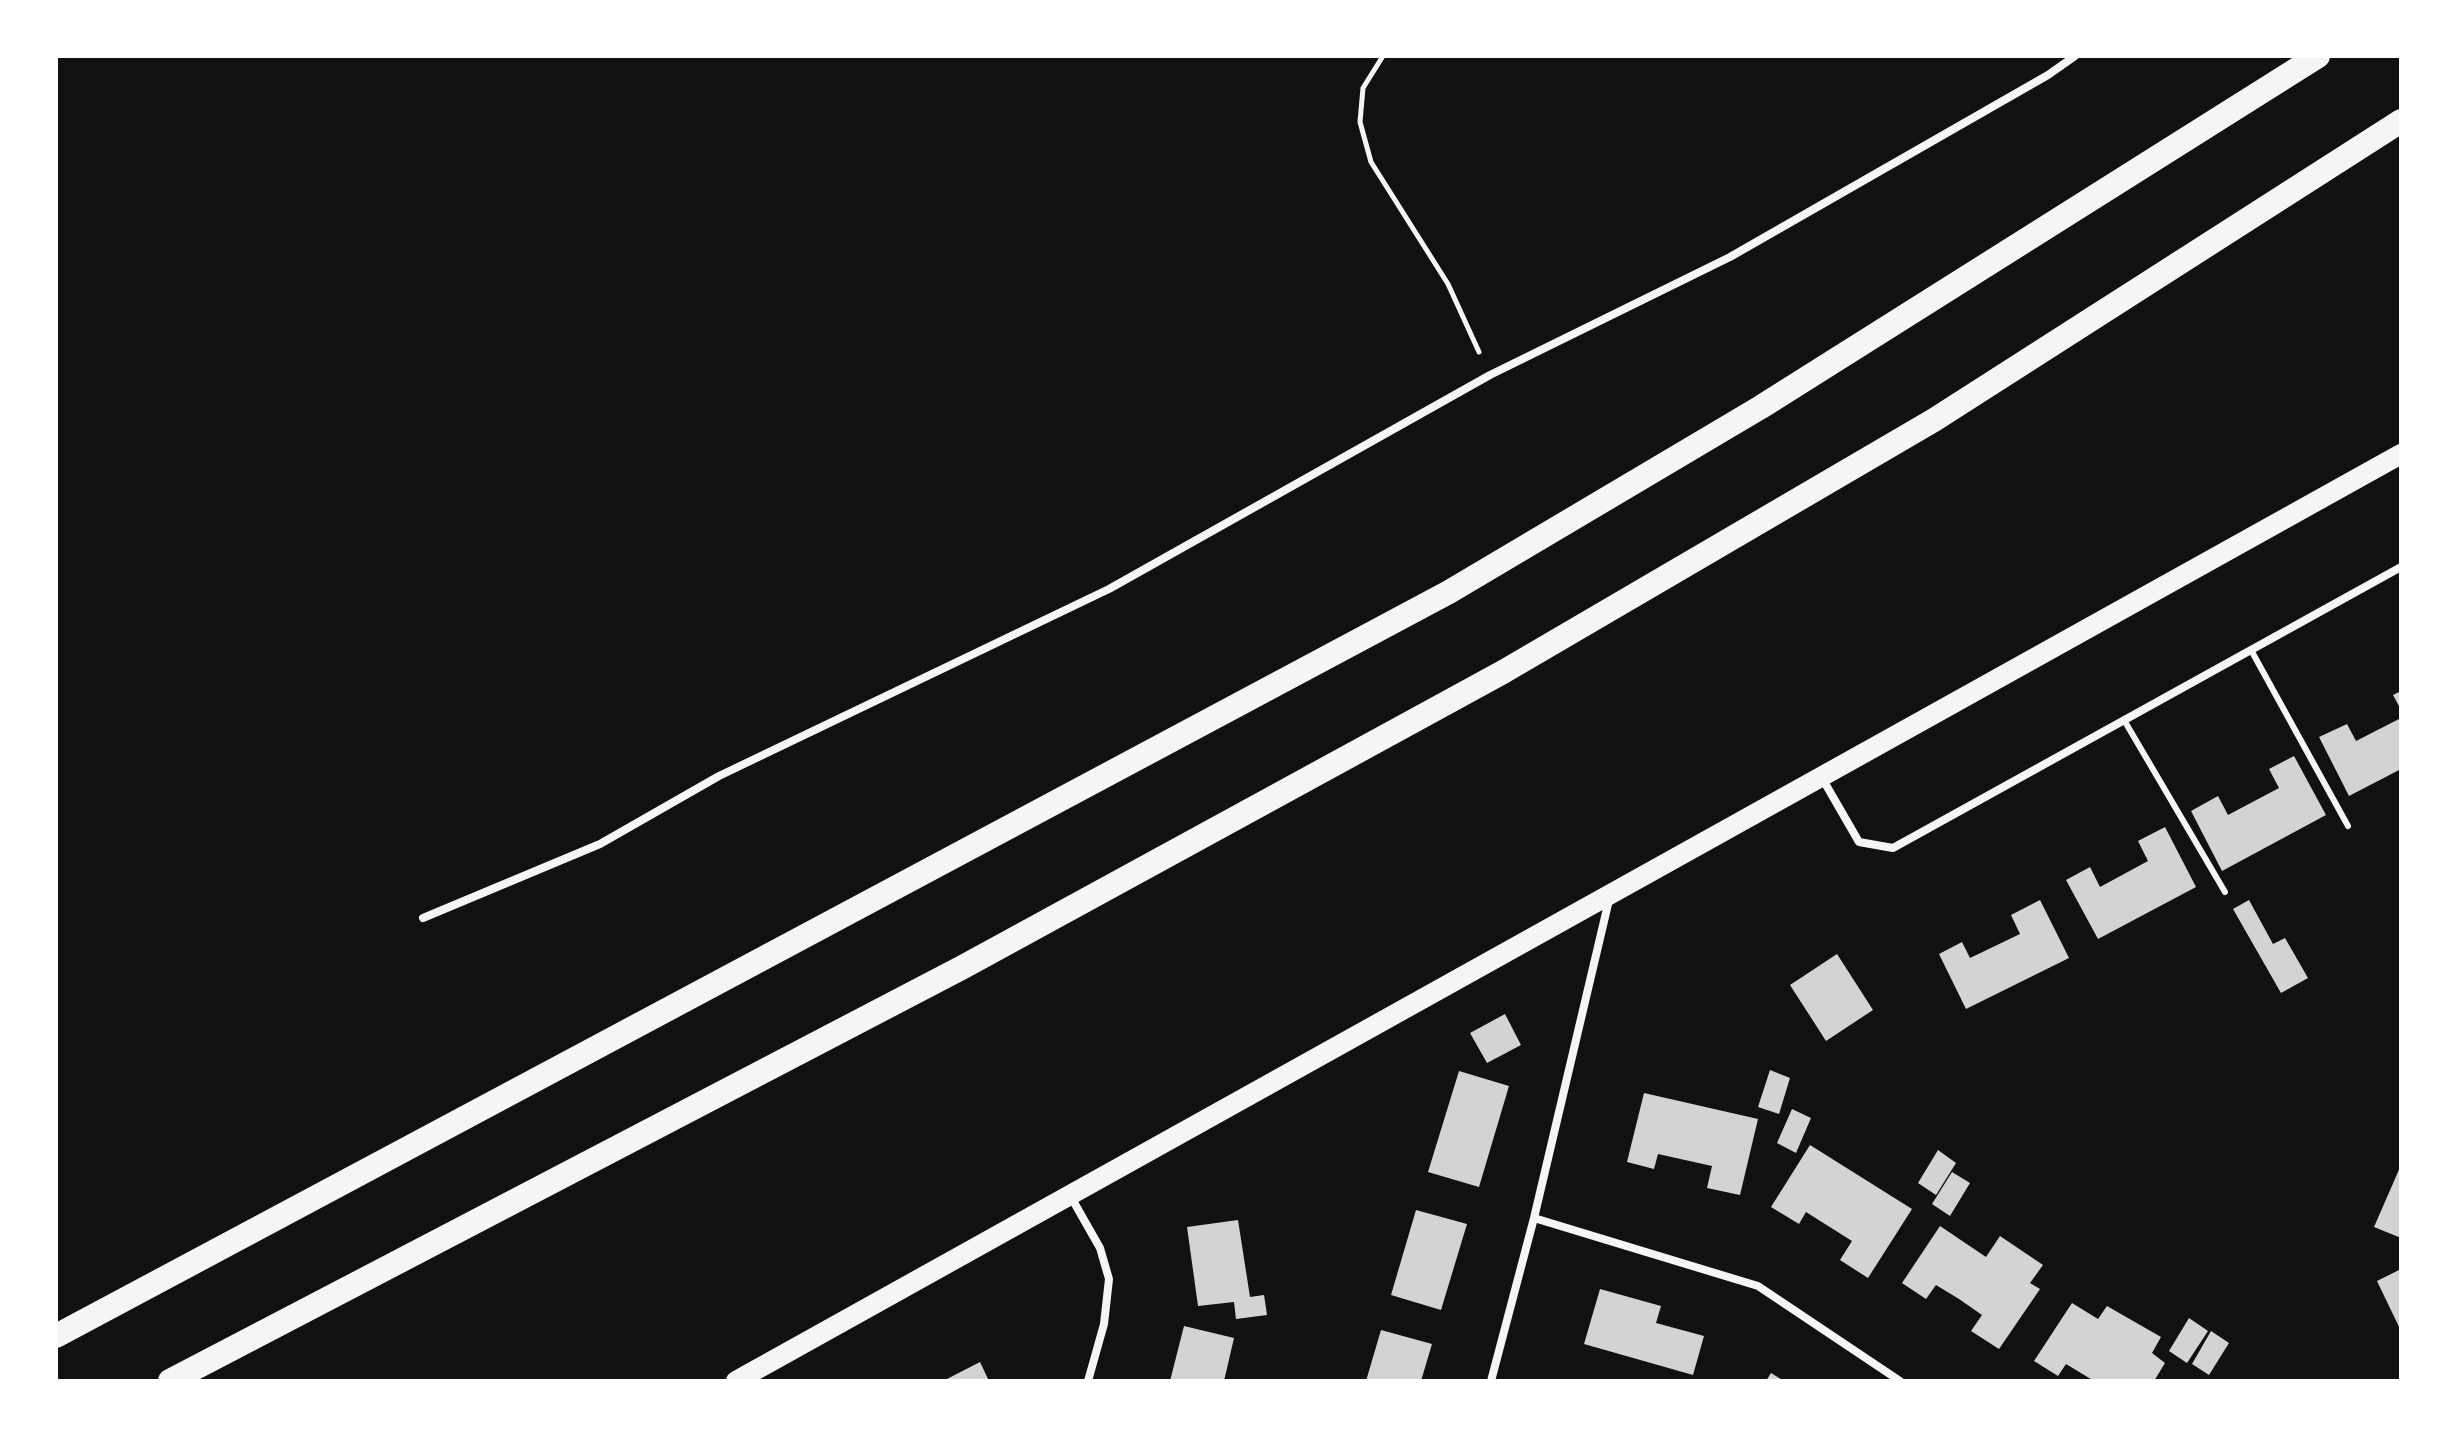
<!DOCTYPE html>
<html>
<head>
<meta charset="utf-8">
<style>
	body { margin:0 }
	#map { position:relative; width:2457px; height:1437px; overflow:hidden; background:#111; font-family:"Nunito Sans",sans-serif }
	canvas { display:block }
	.frame { position:absolute; inset:0; border:58px solid #fff; pointer-events:none }
</style>
</head>
<body>
<div id="map">
<canvas width="2457" height="1437"></canvas>
<div class="frame"></div>
</div>
<script>
const c = document.querySelector('canvas').getContext('2d');
c.lineJoin = 'round';
function fillPath(path, color) { c.fillStyle = color; c.fill(path, 'evenodd'); }
const shape = rows => new Path2D(rows.map(r => 'M' + r).join(''));
function stroke(path, color, width, dash) { c.strokeStyle = color; c.lineWidth = width; c.lineCap = dash ? 'butt' : 'round'; c.setLineDash(dash || []); c.stroke(path); }
fillPath(shape([
	[2401,691,2401,710,2393,695],
	[2401,718,2401,769,2349,796,2319,737,2347,724,2356,741],
	[2294,756,2326,815,2222,871,2191,811,2218,796,2228,815,2279,788,2269,769],
	[2165,827,2196,887,2098,939,2066,880,2090,867,2100,887,2148,861,2138,841],
	[2040,900,2069,958,1966,1009,1939,954,1962,942,1970,958,2020,934,2011,915],
	[2249,900,2273,944,2285,938,2308,978,2281,993,2233,909],
	[1837,954,1873,1010,1826,1041,1790,985],
	[1505,1014,1521,1045,1487,1063,1470,1033],
	[1770,1070,1790,1078,1779,1114,1758,1107],
	[1459,1071,1509,1086,1479,1187,1428,1172],
	[1644,1093,1758,1119,1740,1195,1707,1188,1712,1166,1658,1154,1654,1169,1627,1162],
	[1792,1109,1811,1118,1796,1153,1777,1143],
	[1810,1145,1912,1209,1868,1278,1840,1260,1852,1241,1806,1212,1799,1224,1771,1207],
	[1938,1150,1956,1163,1936,1195,1918,1183],
	[2401,1165,2401,1238,2374,1227],
	[1952,1172,1970,1183,1950,1216,1932,1204],
	[1416,1210,1467,1224,1441,1310,1391,1295],
	[1238,1220,1250,1297,1264,1295,1267,1315,1236,1319,1234,1302,1198,1306,1187,1227],
	[1940,1226,1986,1257,2000,1236,2043,1265,2030,1283,2040,1289,1999,1349,1971,1331,1982,1315,1959,1299,1936,1285,1926,1299,1902,1283],
	[2401,1269,2401,1331,2377,1281],
	[1600,1289,1661,1306,1656,1323,1704,1336,1693,1375,1584,1344],
	[2072,1303,2098,1319,2107,1306,2161,1337,2152,1353,2165,1363,2154,1381,2094,1381,2066,1364,2058,1376,2034,1361],
	[2189,1318,2208,1331,2187,1363,2169,1351],
	[1184,1326,1234,1338,1224,1381,1170,1381],
	[1381,1330,1432,1344,1421,1381,1366,1381],
	[2211,1331,2229,1343,2209,1375,2192,1364],
	[980,1362,989,1381,943,1381],
	[1771,1373,1784,1381,1766,1381]
]), '#d3d3d3');
stroke(shape([
	[1383,56,1363,88,1360,122,1371,162,1448,284,1479,352]
]), '#f5f5f5', 5);
stroke(shape([
	[2251,650,2348,826],
	[2124,720,2225,892]
]), '#f5f5f5', 6);
stroke(shape([
	[1822,778,1859,842,1893,848,2401,567],
	[423,918,600,844,719,776,1109,589,1490,375,1730,257,2048,75,2075,56],
	[1071,1197,1100,1248,1109,1279,1104,1324,1088,1381],
	[1534,1218,1758,1286,1900,1381],
	[1491,1381,1534,1218,1609,900]
]), '#f5f5f5', 8);
stroke(shape([
	[736,1381,2401,454]
]), '#f5f5f5', 20);
stroke(shape([
	[56,1336,1449,592,1761,407,2318,56],
	[170,1381,963,967,1503,672,1934,420,2401,121]
]), '#f5f5f5', 24);
</script>
</body>
</html>
